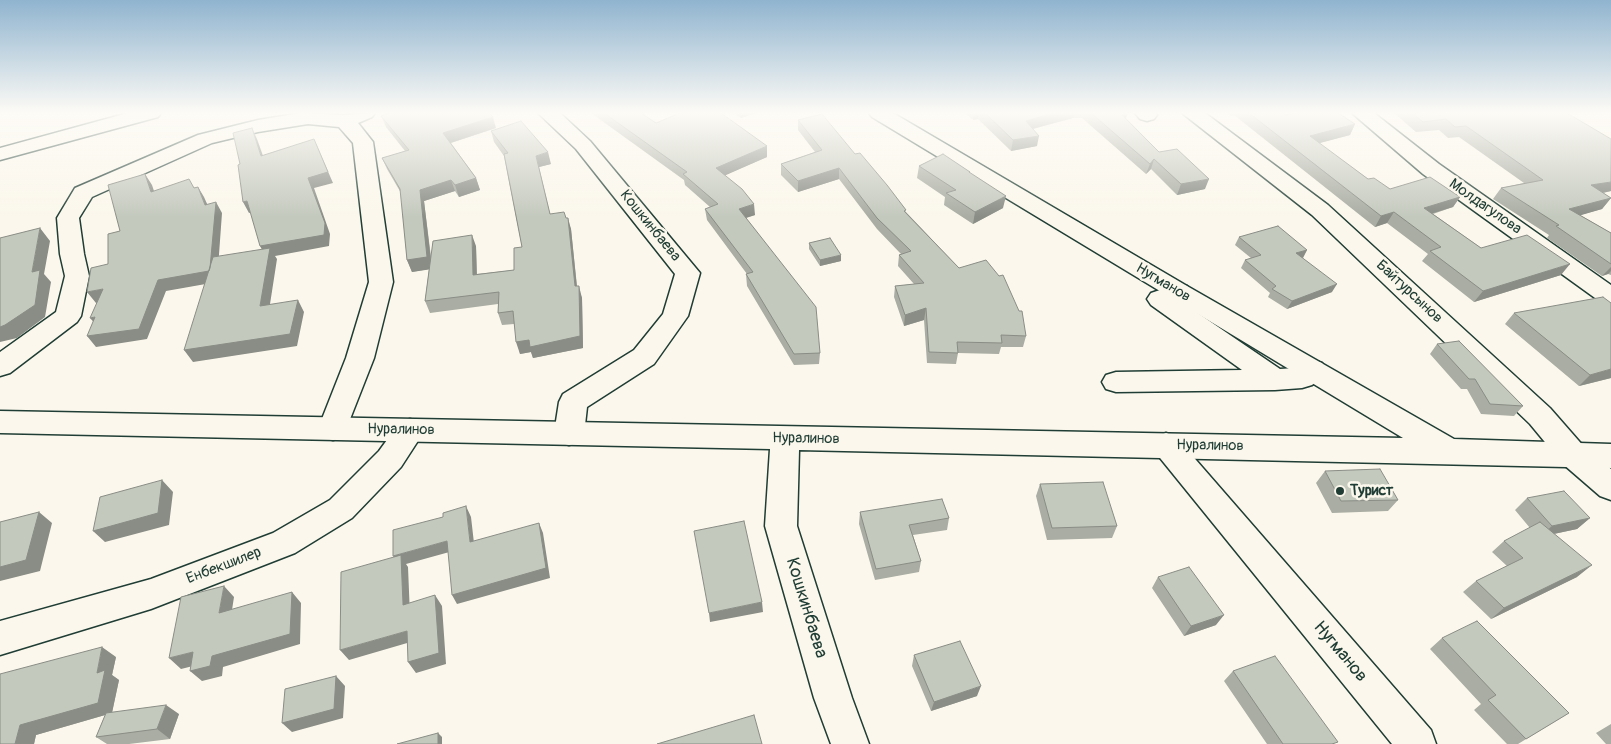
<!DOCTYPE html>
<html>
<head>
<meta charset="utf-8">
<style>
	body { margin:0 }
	canvas { display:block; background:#fbf7ec }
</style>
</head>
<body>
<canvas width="1611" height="744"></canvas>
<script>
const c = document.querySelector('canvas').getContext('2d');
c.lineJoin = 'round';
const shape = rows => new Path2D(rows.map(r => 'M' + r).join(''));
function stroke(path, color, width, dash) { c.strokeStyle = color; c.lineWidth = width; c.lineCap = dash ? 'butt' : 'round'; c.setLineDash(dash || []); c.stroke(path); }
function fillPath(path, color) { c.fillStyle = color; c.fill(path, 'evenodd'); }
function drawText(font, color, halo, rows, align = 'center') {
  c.font = font + ' Pangolin,sans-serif'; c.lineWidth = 5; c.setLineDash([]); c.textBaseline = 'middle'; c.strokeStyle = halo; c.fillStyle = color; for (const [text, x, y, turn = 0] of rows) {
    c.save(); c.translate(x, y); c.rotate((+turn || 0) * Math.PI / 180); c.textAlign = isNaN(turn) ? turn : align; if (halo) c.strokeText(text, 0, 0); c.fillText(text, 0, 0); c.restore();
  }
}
const minor = shape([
	[301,113,343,115,375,113,372,117,358,123,373,142,393,282,374,358,343,437,333,440,323,437,318,429,346,358,369,282,353,143,339,127,308,124,258,132,212,143,92,197,79,218,84,254,89,276,81,316,77,322,10,373,0,376,0,352,56,312,65,276,60,254,57,218,75,188,198,135,258,120,301,113],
	[538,113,560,113,590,141,700,273,688,316,654,364,587,407,584,434,579,442,569,445,559,442,554,434,559,402,563,394,634,350,663,314,675,274,576,149,538,113],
	[1135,113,1156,113,1157,115,1154,119,1147,121,1140,119,1135,113],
	[1182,113,1205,113,1328,205,1550,408,1585,448,1611,469,1611,500,1600,496,1563,464,1530,424,1312,215,1182,113],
	[1352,113,1374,113,1439,164,1611,285,1611,306,1602,303,1423,174,1352,113],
	[1178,284,1187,286,1191,292,1187,298,1180,301,1280,369,1295,368,1302,363,1312,360,1322,363,1326,370,1322,377,1312,385,1302,388,1275,390,1116,392,1106,389,1102,382,1106,375,1116,372,1242,370,1151,305,1147,299,1151,293,1178,284],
	[410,419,420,422,425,430,401,467,352,518,295,553,151,609,0,655,0,621,151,579,273,533,330,500,379,451,400,422,410,419],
	[1166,433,1176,437,1431,730,1436,744,1392,744,1156,453,1151,445,1156,437,1166,433]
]);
const major = shape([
	[128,113,161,113,158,117,0,160,0,148,128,113],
	[869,113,893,113,1187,286,1454,439,1611,444,1611,468,799,450,797,526,852,698,869,744,831,744,814,698,765,526,770,449,0,433,0,411,1403,438,872,117,869,113]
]);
stroke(minor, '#1f3d34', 3);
stroke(major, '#1f3d34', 3);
fillPath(minor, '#fbf7ec');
fillPath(major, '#fbf7ec');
fillPath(shape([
	[591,113,641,113,656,123,767,157,725,175,755,215,746,218,820,353,819,364,794,365,747,286,746,274,747,274,707,220,705,209,710,207,685,185,684,180],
	[734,113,756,113,741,118],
	[965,113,1127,113,1126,118,1159,152,1205,189,1177,195,1151,169,1146,174,1082,118,1073,118,1033,129,1037,146,1011,151,978,119,973,120],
	[1227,113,1283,113,1286,115,1355,124,1350,135,1319,143,1368,179,1390,189,1460,197,1453,207,1433,214,1481,248,1561,275,1474,302,1422,261,1428,254,1387,223,1375,227,1234,115,1231,116],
	[1394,113,1567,113,1611,191,1603,193,1611,198,1602,209,1580,215,1611,233,1611,275,1608,274,1602,276,1547,238,1549,235,1493,199,1501,188,1524,183,1459,137,1448,138,1439,130,1416,132],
	[381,116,496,128,451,143,476,178,480,190,459,197,455,191,424,201,431,257,476,246,477,274,514,270,522,247,504,156,494,142,491,131,551,164,539,167,550,214,566,218,571,229,577,286,582,298,583,348,533,358,531,352,520,354,514,324,502,325,498,313,498,304,430,313,425,301,429,269,412,272,407,260,401,193,387,169,382,158,405,151,386,127],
	[798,120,855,154,906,212,959,268,1026,336,1023,347,1001,347,999,354,958,353,956,364,927,363,924,320,904,326,894,297,895,286,914,284,898,266,899,255,901,254,877,229,839,179,798,192,781,175,781,164,815,152,798,130],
	[919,166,970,172,970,173,1003,208,973,224,944,205,945,197,917,178],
	[1239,237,1307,250,1302,258,1332,292,1287,309,1268,297,1270,293,1241,268,1245,260,1251,258,1235,245],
	[809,243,841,261,820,266,809,249],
	[1514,313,1611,378,1579,386,1505,324],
	[1437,344,1523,406,1514,416,1481,414,1467,389,1461,389,1430,354],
	[1325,471,1398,500,1388,511,1332,513,1316,483],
	[1040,484,1117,526,1112,538,1047,540,1036,496],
	[1527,498,1590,518,1577,529,1554,534,1577,577,1491,619,1463,592,1476,581,1507,566,1492,552,1504,541,1530,528,1515,510],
	[860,512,949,518,947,530,913,535,921,561,919,572,875,580,859,524],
	[1158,577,1216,625,1184,636,1152,588],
	[1442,638,1569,713,1518,744,1507,744,1474,710,1481,704,1430,649],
	[914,655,977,696,931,711,912,666],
	[116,657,112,675,119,680,112,712,179,714,170,739,129,744,107,744,96,737,105,715,36,735,34,744,0,744],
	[1233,671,1335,744,1267,744,1224,681],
	[1611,724,1611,744,1606,744,1596,733]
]), '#a9ada3');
fillPath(shape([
	[740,113,756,113,741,118],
	[974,113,979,113,978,119,973,120],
	[1054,113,1074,113,1073,118,1024,131,1026,121],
	[1128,113,1124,124,1122,115],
	[493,117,496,128,447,144,443,133],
	[1355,124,1350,135,1305,147,1310,136],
	[252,128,257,139,267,167,261,156],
	[1039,136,1037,146,1011,151,1013,140],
	[314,139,333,183,314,188,330,234,329,246,275,256,277,259,268,317,260,306,266,257,260,246,308,178],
	[767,146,767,157,717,179,716,168],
	[548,152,551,164,539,167,536,156],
	[1154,159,1151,169,1146,174,1150,164],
	[839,168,839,179,798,192,798,181],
	[145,174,152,185,158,203,151,192],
	[476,178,480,190,459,197,455,185],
	[1209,179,1205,189,1177,195,1181,184],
	[451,180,455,191,424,201,432,269,412,272,407,260,420,190],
	[1611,182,1611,191,1582,197,1591,185],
	[198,187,204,197,212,215,205,205],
	[1006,196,1003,208,973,224,975,212],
	[1460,197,1453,207,1417,218,1424,208],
	[1611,198,1602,209,1561,221,1569,209],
	[247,201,253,212,249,213,243,202],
	[216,202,222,213,217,282,166,291,147,339,96,347,87,336,158,280],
	[754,204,755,215,739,220,739,209],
	[1394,212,1387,223,1375,227,1381,216],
	[568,218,571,229,578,298,575,286],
	[40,228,50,241,44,274,51,282,45,317,17,338,0,342,0,327,32,272],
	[472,235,476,246,477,287,473,275],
	[1307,250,1303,258,1291,261,1296,253],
	[841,255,841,261,820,266,820,260],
	[1570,264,1561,275,1474,302,1483,291],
	[1611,267,1611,271,1608,274,1602,276],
	[1337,284,1332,292,1287,309,1292,301],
	[579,286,582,298,583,348,533,358,531,352,520,354,516,342],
	[103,289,112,300,96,303,87,292],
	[298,300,304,312,297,346,193,362,184,350],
	[926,308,924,320,904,326,905,315],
	[95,317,99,328,90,318],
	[1611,369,1611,378,1579,386,1590,375],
	[162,480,173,492,169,525,105,542,93,531],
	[466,506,471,517,475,552,470,542],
	[39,512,52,523,40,571,0,581,0,567],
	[1590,518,1577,529,1539,537,1552,526],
	[539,523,543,533,550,578,457,604,452,595],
	[447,541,453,551,406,564,408,567,410,616,403,605,400,566,393,556],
	[1592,565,1577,577,1491,619,1504,608],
	[224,586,234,597,230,623,219,613],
	[292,592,301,603,300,644,223,667,222,676,202,681,190,671,212,656],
	[435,595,442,606,446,664,416,673,408,662],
	[762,602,763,612,710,622,709,613],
	[1224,615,1216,625,1184,636,1191,626],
	[407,631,414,641,349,660,340,650],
	[102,647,116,657,112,675,119,680,112,713,36,735,34,744,15,744,20,725,97,673],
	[193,652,205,663,181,669,169,658],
	[336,676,345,686,343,718,292,732,282,723],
	[981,686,977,696,931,711,934,702],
	[166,705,179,714,170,739,157,729],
	[438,733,442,737,442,744,438,744]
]), '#898d85');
const building = shape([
	[389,113,489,113,493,117,443,133,476,178,455,185,451,180,420,190,427,257,407,260,400,189,382,158,409,150,381,116,389,113],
	[604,113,641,113,656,123,680,113,721,113,767,146,716,168,742,189,754,204,739,209,816,307,820,353,794,354,746,274,753,272,705,209,718,204,683,174,687,172,604,113],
	[985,113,1054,113,1026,121,1039,136,1013,140,985,113],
	[1091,113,1127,113,1122,115,1159,152,1177,149,1209,179,1181,184,1154,159,1150,164,1091,113],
	[1249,113,1283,113,1286,115,1294,113,1338,113,1355,124,1310,136,1368,179,1374,178,1390,189,1430,177,1460,197,1424,208,1481,248,1527,235,1570,264,1483,291,1430,251,1441,247,1394,212,1381,216,1249,113],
	[1412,113,1567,113,1611,139,1611,182,1591,185,1611,198,1569,209,1611,233,1611,264,1556,226,1559,225,1501,188,1543,180,1466,126,1455,127,1446,119,1423,122,1412,113],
	[822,114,855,154,860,153,887,185,906,210,904,211,959,268,986,260,999,276,1003,275,1019,311,1022,311,1026,336,1001,335,1002,343,957,342,958,353,929,352,926,308,905,315,895,286,924,283,899,255,911,251,877,218,839,168,798,181,781,164,822,150,798,120,822,114],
	[521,121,548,152,536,156,550,214,564,212,566,218,568,218,575,286,579,286,580,336,530,347,529,340,516,342,513,311,498,313,499,292,425,301,433,241,472,235,473,275,514,270,514,248,522,247,504,154,508,153,491,131,521,121],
	[252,128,261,156,314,139,328,172,308,178,325,223,324,235,260,246,247,201,243,202,238,165,240,164,233,133,252,128],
	[943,154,970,172,969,172,1006,196,975,212,946,193,956,190,919,166,943,154],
	[145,174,151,192,189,179,194,188,198,187,205,205,216,202,210,268,209,271,158,280,139,329,87,336,95,317,90,318,103,289,87,292,91,268,108,264,108,234,120,231,108,185,145,174],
	[1278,226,1307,250,1296,253,1337,284,1292,301,1272,289,1276,286,1245,260,1261,255,1239,237,1278,226],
	[40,228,32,272,40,270,35,305,5,325,0,327,0,238,40,228],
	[830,238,841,255,820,260,809,243,830,238],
	[270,248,260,306,298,300,290,334,184,350,213,257,270,248],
	[1603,297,1611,303,1611,369,1590,375,1514,313,1603,297],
	[1459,341,1523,406,1490,404,1475,379,1469,379,1437,344,1459,341],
	[1380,469,1398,500,1341,501,1325,471,1380,469],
	[162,480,158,513,93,531,100,497,162,480],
	[1103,482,1117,526,1052,528,1040,484,1103,482],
	[1564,491,1590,518,1552,526,1527,498,1564,491],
	[942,499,949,518,909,525,921,561,876,569,860,512,942,499],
	[466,506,470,542,539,523,546,568,452,595,447,541,393,556,393,530,443,517,443,513,466,506],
	[39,512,26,560,0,567,0,522,39,512],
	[744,521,762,602,709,613,694,531,744,521],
	[1540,522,1592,565,1504,608,1476,581,1523,558,1504,541,1540,522],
	[401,555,403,605,435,595,439,653,408,662,407,631,340,650,341,572,401,555],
	[1189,567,1224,615,1191,626,1158,577,1189,567],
	[224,586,219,613,292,592,290,634,212,656,210,666,190,671,193,652,169,658,181,597,224,586],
	[1477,621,1569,713,1526,739,1488,700,1496,695,1442,638,1477,621],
	[960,641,981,686,934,702,914,655,960,641],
	[102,647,97,673,105,670,98,703,20,725,15,744,0,744,0,674,102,647],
	[1275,656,1338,742,1332,744,1283,744,1233,671,1275,656],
	[336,676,334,709,282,723,285,689,336,676],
	[166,705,157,729,96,737,106,713,166,705],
	[754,715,762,744,657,744,754,715],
	[438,733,438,744,397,744,438,733]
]);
fillPath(building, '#c4c9be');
stroke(building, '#898d85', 1);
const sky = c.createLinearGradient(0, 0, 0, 217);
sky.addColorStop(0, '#90b4cf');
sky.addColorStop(0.52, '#fdfbf6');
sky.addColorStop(1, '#fdfbf600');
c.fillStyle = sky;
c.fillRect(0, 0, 1611, 217);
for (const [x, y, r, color] of [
	[1340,491,5,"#1f3d34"]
]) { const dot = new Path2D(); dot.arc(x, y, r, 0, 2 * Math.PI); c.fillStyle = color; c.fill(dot); stroke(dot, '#fbf7ec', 2); }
drawText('15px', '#1f3d34', '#fbf7ec', [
	["Молдагулова",1485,207,35],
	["Кошкинбаева",650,226,51],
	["Нугманов",1163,283,31],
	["Байтурсынов",1409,292,43],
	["Нуралинов",401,430,1],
	["Нуралинов",806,439,1],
	["Нуралинов",1210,446,1],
	["Енбекшилер",224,566,-21]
]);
drawText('bold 15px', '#1f3d34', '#fbf7ec', [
	["Турист",1350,491]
], 'left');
drawText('18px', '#1f3d34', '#fbf7ec', [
	["Кошкинбаева",806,608,73],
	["Нугманов",1340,652,50]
]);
</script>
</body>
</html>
